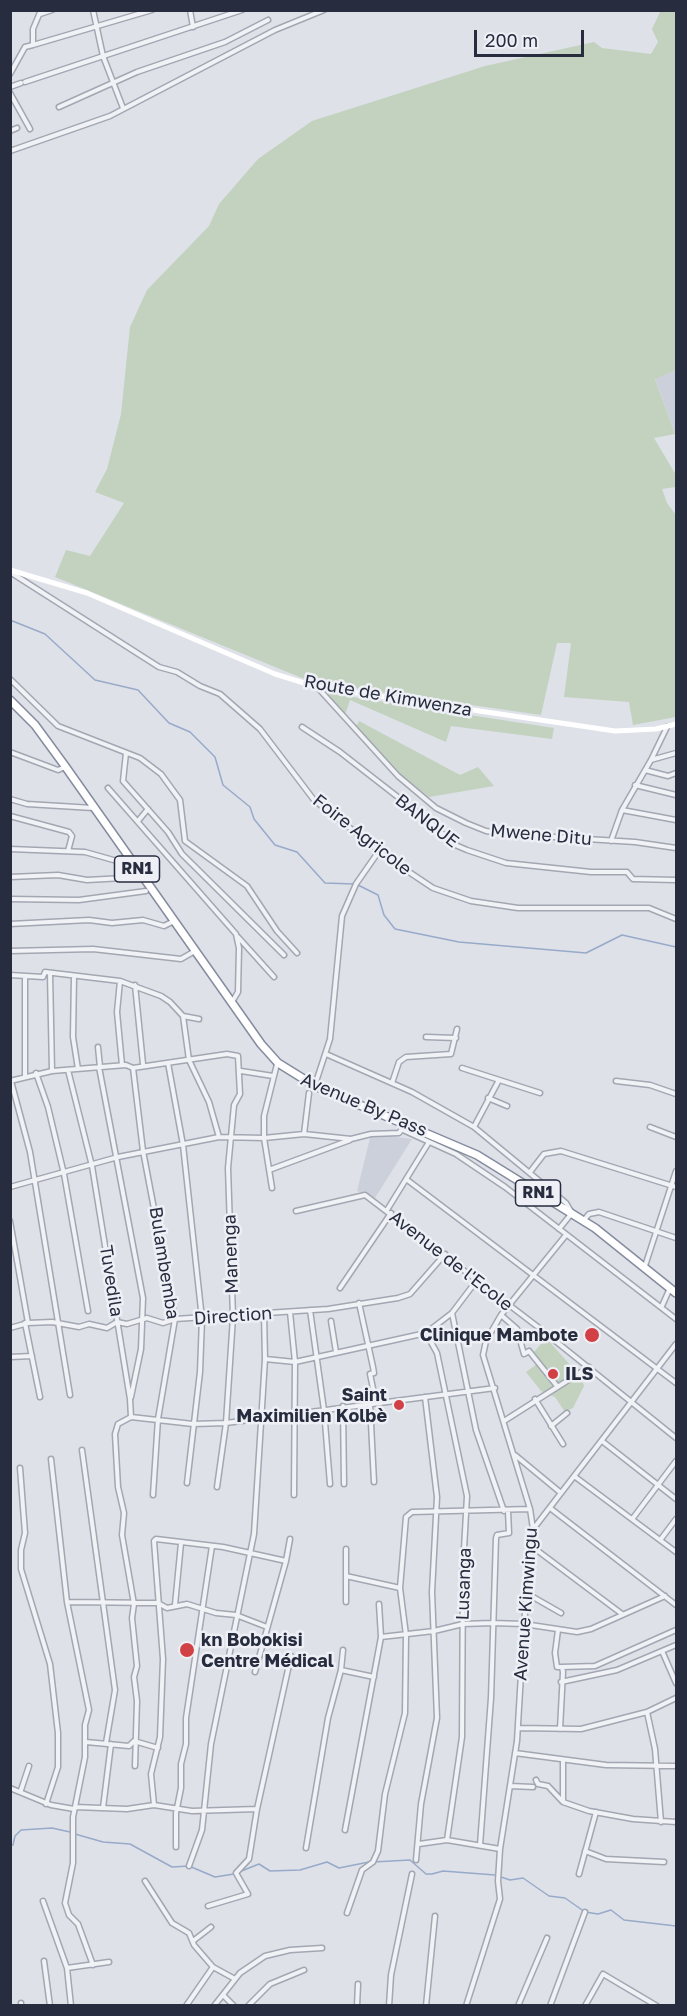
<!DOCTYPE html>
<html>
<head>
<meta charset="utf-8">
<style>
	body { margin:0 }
	#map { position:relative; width:687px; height:2016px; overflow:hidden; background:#dee1e8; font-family:"Golos Text",sans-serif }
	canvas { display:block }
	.frame { position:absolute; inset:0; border:12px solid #272d3f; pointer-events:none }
	.scale { position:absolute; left:474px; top:30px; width:110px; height:27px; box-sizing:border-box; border:3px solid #272d3f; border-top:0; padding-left:8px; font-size:18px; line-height:21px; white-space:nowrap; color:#272d3f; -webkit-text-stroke:4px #eef0f6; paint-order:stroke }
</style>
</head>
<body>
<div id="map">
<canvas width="687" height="2016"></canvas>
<div class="frame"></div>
<div class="scale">200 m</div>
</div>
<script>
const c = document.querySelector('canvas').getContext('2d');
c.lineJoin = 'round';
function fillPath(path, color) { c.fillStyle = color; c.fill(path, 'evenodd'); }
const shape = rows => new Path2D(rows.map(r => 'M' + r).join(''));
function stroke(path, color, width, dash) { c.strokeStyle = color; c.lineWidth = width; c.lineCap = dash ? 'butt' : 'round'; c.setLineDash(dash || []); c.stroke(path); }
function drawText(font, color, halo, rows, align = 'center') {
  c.font = font + ' "Golos Text",sans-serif'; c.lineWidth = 5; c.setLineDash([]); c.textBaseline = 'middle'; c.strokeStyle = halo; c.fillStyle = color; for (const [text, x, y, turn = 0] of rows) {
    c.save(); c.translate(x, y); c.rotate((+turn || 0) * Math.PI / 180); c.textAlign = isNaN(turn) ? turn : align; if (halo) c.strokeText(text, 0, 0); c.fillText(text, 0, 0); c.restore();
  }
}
fillPath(shape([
	[676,370,676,433,675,434,655,378],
	[371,1134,412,1139,375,1198,357,1191]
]), '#ccd0da');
fillPath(shape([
	[661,10,676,11,676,370,655,379,675,434,654,438,676,475,676,487,662,489,667,503,676,515,676,717,633,725,629,702,564,697,571,643,557,643,541,715,332,685,302,678,55,577,66,550,90,556,124,503,95,492,107,469,121,414,130,327,147,290,209,226,219,204,258,159,312,121,485,66,594,42,602,48,651,54,658,42,652,29],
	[327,693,554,728,552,739,451,726,446,742,350,700,344,718,347,720,357,725,359,721,460,775,478,767,494,786,429,797,398,773,335,709],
	[546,1338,581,1377,584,1386,573,1408,565,1412,555,1397,541,1391,526,1372,537,1364,534,1352]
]), '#c2d2bf');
stroke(shape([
	[10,620,45,634,95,680,138,690,169,723,190,732,215,757,223,785,250,807,254,819,275,845,297,852,325,883,354,884],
	[358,885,378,895,384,915,395,929,459,942,586,953,622,935,676,947],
	[75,1834,103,1842,130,1844,172,1867,189,1866,215,1877,234,1874],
	[10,1845,13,1845,15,1836,21,1830,52,1828,70,1832],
	[373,1862,410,1860,426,1874,432,1874,443,1871,495,1875,510,1880,523,1878,549,1896,565,1898,585,1912,598,1914,611,1910,624,1920,676,1926],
	[239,1872,259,1864,270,1871,300,1870,327,1862,339,1868,369,1862]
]), '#98aac9', 1.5);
const street = shape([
	[93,10,103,56,123,108],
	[190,10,193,27],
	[40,14,52,10],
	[33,45,152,10],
	[10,74,25,47,33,45,33,29,41,10],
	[25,82,242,10],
	[10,87,21,83],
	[10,93,30,129],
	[59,107,137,72,225,42,268,20],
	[10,131,17,128],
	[10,151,110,116,275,30,324,10],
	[10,572,159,667,177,672,200,686,220,694,260,729,314,800,391,860,433,888,471,901,518,908,649,908,676,919],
	[10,679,58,726,140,758,161,774,180,800,185,841,247,886,277,931,297,953],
	[318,688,398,776,436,808,466,823,486,831,506,834,635,842,676,848],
	[302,727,340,752,430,822,453,844,467,850,506,863,591,872,627,872,633,879,676,880],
	[10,752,58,770,65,767],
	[126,753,123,781,168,832,182,854,284,955],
	[651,760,676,753],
	[645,770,668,776,676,773],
	[635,785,676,795],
	[108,788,236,934,239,948,238,992,232,1002],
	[10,799,27,804,93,808],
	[622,810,676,820],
	[10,816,69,832,72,836,68,851],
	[138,821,148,809],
	[611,841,622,810,651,760,667,727],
	[10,849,85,852,124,863,132,863],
	[10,877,58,875,87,880,142,877],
	[10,899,79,900,146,891],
	[10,924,89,920,112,923,143,920,164,926,174,921],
	[238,937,274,977],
	[10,951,93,949,181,959,195,951],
	[50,973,52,1071],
	[10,975,43,977,45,972,120,981,161,996,170,1002,183,1016,189,1060,209,1102,219,1137],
	[25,976,25,1076],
	[74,976,73,1037,78,1069],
	[120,981,117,1012,122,1065],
	[135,985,143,1064],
	[183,1016,199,1019],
	[426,1037,456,1038],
	[98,1047,100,1067],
	[326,1054,412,1092,474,1127,566,1203,572,1213,559,1229],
	[168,1063,183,1145,202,1319,200,1372,187,1483],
	[99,1067,143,1298,141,1349,131,1397],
	[133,1068,143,1151,175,1319,158,1419,153,1495],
	[462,1068,540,1093],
	[68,1070,92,1166,130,1399,131,1417,118,1424,115,1434,118,1487,124,1513,122,1535,134,1604,132,1618,137,1666,134,1677,137,1701,135,1766],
	[241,1071,273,1076],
	[36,1073,48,1107,64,1174,88,1311],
	[10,1081,52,1071,126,1065,133,1068,227,1054,238,1056,240,1094,234,1105,228,1168,233,1317,226,1423,217,1487],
	[11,1081,30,1152,70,1395],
	[616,1081,650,1085,676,1094],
	[392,1083,399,1062,406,1057,451,1054,457,1029],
	[315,1085,330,1039,342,916,356,884,379,851],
	[488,1098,507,1106],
	[474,1127,499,1080],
	[650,1127,676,1137],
	[403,1130,456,1154,505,1187,676,1319],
	[304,1134,309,1093],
	[269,1170,350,1140],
	[530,1172,544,1154,561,1151,676,1187],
	[406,1179,676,1383],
	[10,1187,118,1157,219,1137,264,1138,304,1134,351,1139,371,1134,399,1133,405,1125],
	[272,1188,264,1138,264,1116,277,1064],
	[387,1210,429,1142],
	[296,1211,365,1195,538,1327,676,1438],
	[584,1220,589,1214,599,1212,676,1238],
	[10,1221,28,1323],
	[645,1266,676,1171],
	[340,1288,391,1213],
	[359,1303,373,1367,374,1373,370,1374,376,1403],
	[662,1306,670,1288],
	[310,1310,324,1410,330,1484],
	[290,1312,295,1362,294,1495],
	[452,1313,476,1430,504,1511],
	[501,1315,517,1329,524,1354,529,1351,557,1386],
	[331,1321,336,1352],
	[25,1323,40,1397],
	[10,1328,28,1323,52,1322,79,1327,89,1324,107,1328,117,1322,127,1324,147,1318,163,1323,175,1319,328,1309,398,1298,410,1294,445,1254],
	[426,1333,437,1353,467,1496,463,1567,462,1737,447,1840],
	[10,1357,32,1356],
	[265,1359,295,1362,426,1333,452,1313,477,1280],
	[535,1399,563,1444],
	[370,1404,374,1482],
	[343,1406,344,1484],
	[131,1417,193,1424,226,1423,495,1388],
	[504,1421,589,1367],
	[551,1426,567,1413],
	[602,1441,676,1499],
	[82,1450,115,1690,106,1743],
	[515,1455,561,1493],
	[51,1459,67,1602],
	[20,1468,25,1533,21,1550,21,1569,50,1664,58,1733,58,1767,46,1804],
	[574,1476,676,1552],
	[550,1508,676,1605],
	[633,1518,676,1461],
	[534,1528,676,1344],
	[661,1539,676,1519],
	[530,1545,622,1614],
	[346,1549,346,1576,400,1588],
	[346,1577,346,1602],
	[526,1593,561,1613],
	[175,1605,181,1543],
	[558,1630,555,1653,557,1667,562,1667,563,1672,560,1729],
	[381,1637,434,1631,463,1624,492,1623,524,1624,577,1632,591,1629,665,1596],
	[662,1651,676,1683],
	[562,1667,595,1666,676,1630],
	[341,1670,374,1677],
	[255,1672,286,1561],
	[561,1682,617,1670,676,1645],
	[647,1712,655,1749,661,1822],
	[518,1728,581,1729,647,1712,676,1698],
	[86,1742,129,1746,134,1741,158,1748],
	[515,1753,606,1765,676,1766],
	[536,1780,538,1784,548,1786,563,1802,589,1811,633,1819,676,1822],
	[510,1786,533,1787],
	[10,1788,51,1805,74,1809],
	[21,1790,29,1766],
	[563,1801,563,1761],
	[154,1805,151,1774,160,1737,163,1659,154,1541,156,1539,223,1547,286,1561,290,1539],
	[75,1807,127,1809,154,1805,192,1811,257,1809],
	[103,1808,111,1744],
	[345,1830,381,1637,379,1604],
	[419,1844,447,1840,500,1849],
	[480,1845,491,1698,496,1538,497,1535,509,1533,508,1511],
	[176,1847,176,1813,181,1788,181,1764,186,1744,186,1718,212,1546],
	[306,1848,328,1718,341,1670,343,1650],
	[585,1851,606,1859,664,1862],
	[416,1860,421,1804,437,1718,432,1592,437,1497,425,1397],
	[189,1866,202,1830,211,1744,254,1534,265,1359,264,1314],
	[579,1874,596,1812],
	[145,1881,172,1923,189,1933,194,1945,213,1967,235,1979],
	[43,1901,67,1968,71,2006],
	[208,1906,248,1894,236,1873,249,1859,257,1809,291,1656],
	[347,1913,362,1870,373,1862,378,1851,385,1794,405,1713,406,1635,400,1588,406,1517,412,1512,530,1509],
	[193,1941,211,1927],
	[44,1961,50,2006],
	[93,1965,78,1924,69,1915,65,1903,73,1863,73,1817,85,1757,85,1725,89,1710,67,1602,158,1603,167,1608,187,1604,216,1613,236,1615,267,1627],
	[67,1968,109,1962],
	[223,1995,234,2006],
	[21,2003,21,2006],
	[186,2006,213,1967],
	[214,2006,240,1973,265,1956,290,1950,322,1948],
	[248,2006,270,1984,304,1970],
	[357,2006,358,1984],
	[389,2006,391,1975,412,1874],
	[426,2006,435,1916],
	[466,2006,500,1899,498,1881,500,1849,517,1741,524,1624,533,1529,530,1509,483,1355,486,1341,501,1315,566,1235],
	[518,2006,547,1938],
	[550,2006,585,1912],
	[585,2006,603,1974,657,2006]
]);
const highway = shape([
	[10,700,35,725,65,766,261,1044,278,1063,315,1086,477,1155,595,1228,676,1293]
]);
stroke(street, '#a3a7b2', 7);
stroke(highway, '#858c9f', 10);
stroke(street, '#f1f2f6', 4);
stroke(shape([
	[10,570,87,593,275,674,317,687,615,731,656,729,676,724]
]), '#fff', 5);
stroke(highway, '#fff', 7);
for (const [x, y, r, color] of [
	[592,1335,8,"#d14044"],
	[553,1374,6,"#d14044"],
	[399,1405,6,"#d14044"],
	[187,1650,8,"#d14044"]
]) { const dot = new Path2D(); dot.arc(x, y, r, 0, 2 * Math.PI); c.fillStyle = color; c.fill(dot); stroke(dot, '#eef0f6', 2); }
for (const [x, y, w] of [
	[137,869,45],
	[538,1193,45]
]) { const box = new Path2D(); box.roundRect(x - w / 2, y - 13, w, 26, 4.5); c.fillStyle = '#eef0f6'; c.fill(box); stroke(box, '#272d3f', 1.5); }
drawText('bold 16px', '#272d3f', null, [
	["RN1",137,869],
	["RN1",538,1193]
]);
drawText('18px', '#272d3f', '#eef0f6', [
	["Route de Kimwenza",388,696,10],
	["BANQUE",427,821,38],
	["Foire Agricole",362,835,38],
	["Mwene Ditu",541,835,5],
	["Avenue By Pass",364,1105,23],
	["Manenga",231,1254,-92],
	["Avenue de l'Ecole",451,1261,38],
	["Bulambemba",164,1263,81],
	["Tuvedila",111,1281,81],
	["Direction",233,1316,-4],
	["Lusanga",464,1584,-88],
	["Avenue Kimwingu",526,1604,-86]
]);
drawText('bold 18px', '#272d3f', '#eef0f6', [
	["Clinique Mambote",578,1335],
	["ILS",565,1374,"left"],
	["Saint",387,1395],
	["Maximilien Kolbè",387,1416],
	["kn Bobokisi",201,1640,"left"],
	["Centre Médical",201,1661,"left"]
], 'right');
</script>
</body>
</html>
